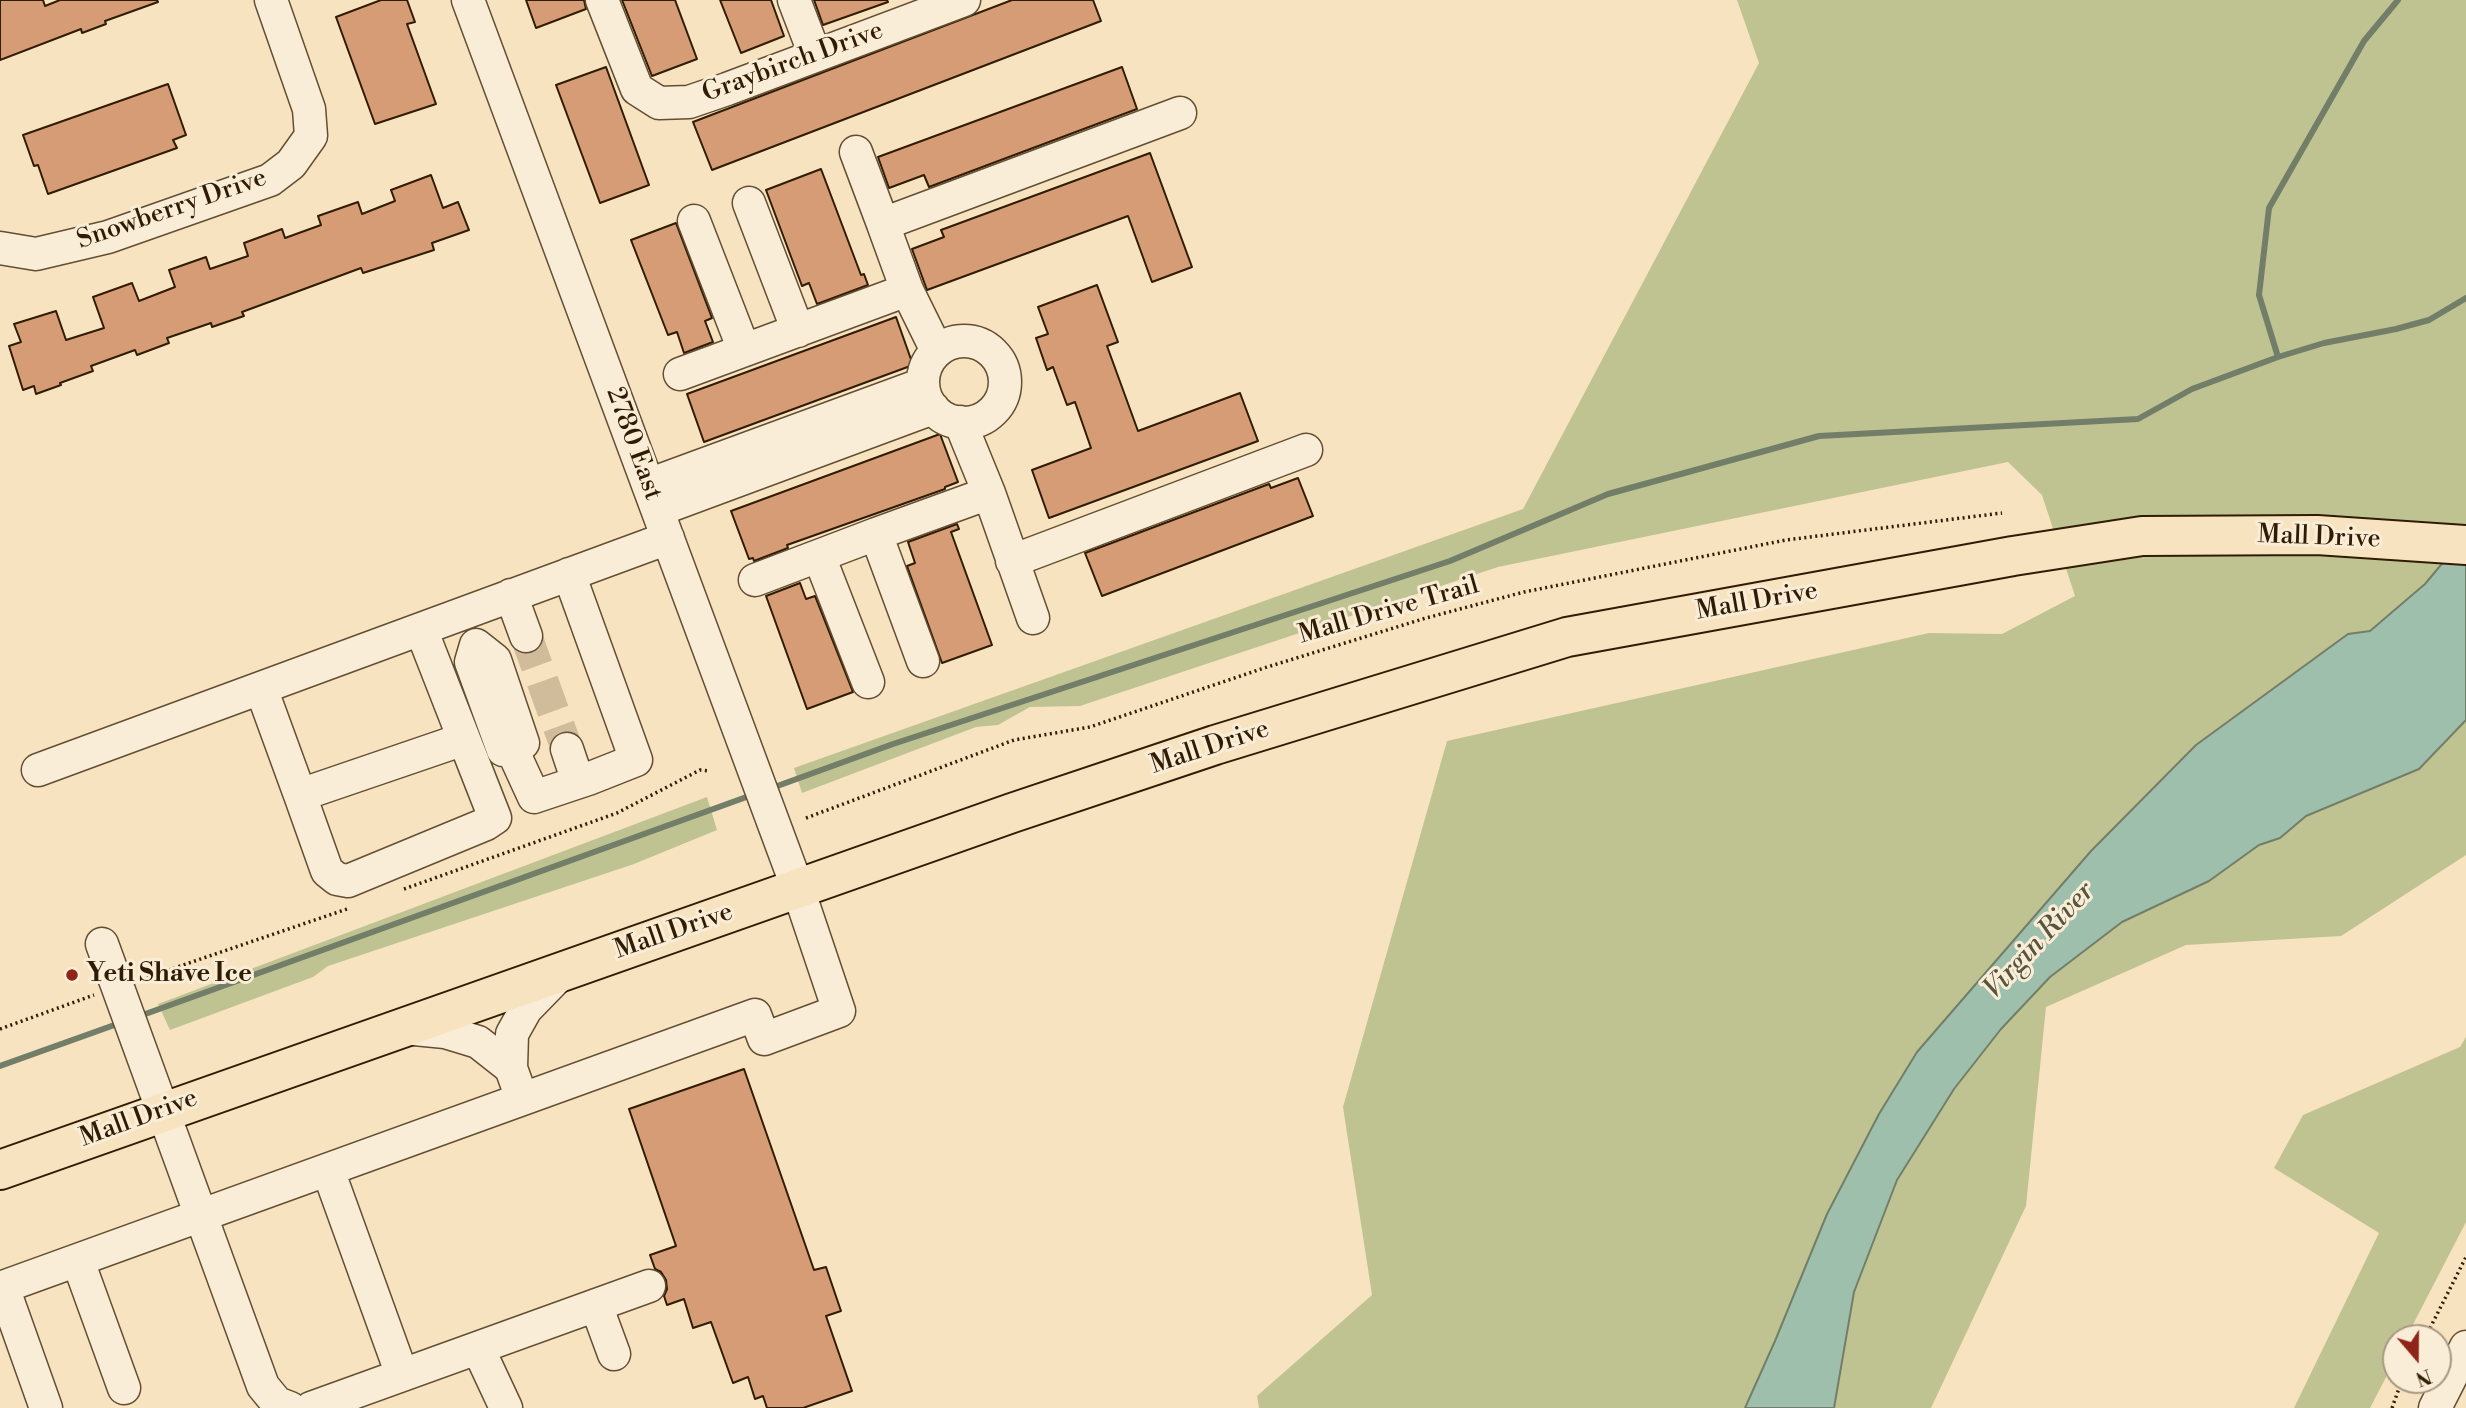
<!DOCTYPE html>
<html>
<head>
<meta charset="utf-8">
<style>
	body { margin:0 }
	#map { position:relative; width:2466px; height:1408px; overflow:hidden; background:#f8e3c1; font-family:"Libre Bodoni",serif }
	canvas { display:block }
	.north { position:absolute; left:2382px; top:1324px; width:70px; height:70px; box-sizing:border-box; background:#faedd7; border:2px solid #a99982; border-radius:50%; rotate:160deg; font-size:19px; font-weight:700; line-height:28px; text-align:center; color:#301c03 }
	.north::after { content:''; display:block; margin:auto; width:24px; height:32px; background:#8f2418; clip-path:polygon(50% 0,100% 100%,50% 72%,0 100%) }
</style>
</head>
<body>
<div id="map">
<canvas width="2466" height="1408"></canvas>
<div class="north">N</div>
</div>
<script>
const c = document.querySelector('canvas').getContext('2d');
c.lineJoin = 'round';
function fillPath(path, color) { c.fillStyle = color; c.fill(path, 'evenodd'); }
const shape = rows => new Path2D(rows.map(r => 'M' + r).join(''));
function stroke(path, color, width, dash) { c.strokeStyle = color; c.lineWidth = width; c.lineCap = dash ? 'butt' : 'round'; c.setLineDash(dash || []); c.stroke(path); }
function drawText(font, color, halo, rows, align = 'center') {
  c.font = font + ' "Libre Bodoni",serif'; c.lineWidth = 6; c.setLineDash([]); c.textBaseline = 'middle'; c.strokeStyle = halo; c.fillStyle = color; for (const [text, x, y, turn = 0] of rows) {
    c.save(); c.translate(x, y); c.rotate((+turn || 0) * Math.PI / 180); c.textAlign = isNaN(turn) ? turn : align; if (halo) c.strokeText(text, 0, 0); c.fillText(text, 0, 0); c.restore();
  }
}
fillPath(shape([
	[1737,0,2466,0,2466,535,2425,584,2370,632,2348,634,2196,745,2091,851,1917,1052,1879,1114,1827,1214,1775,1341,1745,1408,1259,1408,1257,1396,1372,1295,1343,1107,1447,741,1929,633,2002,634,2075,596,2042,495,2008,462,1498,567,1080,706,1030,707,998,725,976,727,802,793,794,768,1523,509,1759,63],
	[2466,720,2466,855,2341,936,2186,945,2046,1007,2026,1206,1931,1408,1834,1408,1854,1292,1897,1180,1954,1089,2001,1029,2050,977,2122,922,2209,881,2259,845,2280,838,2306,816,2419,769],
	[707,797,717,830,634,864,328,966,313,977,170,1030,158,1004],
	[2466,1037,2466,1222,2406,1338,2396,1338,2396,1358,2370,1408,2294,1408,2379,1233,2274,1168,2303,1115,2460,1047]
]), '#bfc391');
const water = shape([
	[2466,535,2466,720,2419,769,2306,816,2280,838,2259,845,2209,881,2122,922,2050,977,2001,1029,1954,1089,1897,1180,1854,1292,1834,1408,1745,1408,1775,1341,1827,1214,1879,1114,1917,1052,2091,851,2196,745,2348,634,2370,631,2425,584,2466,535]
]);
fillPath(water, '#9fbfad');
stroke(water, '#737e69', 2);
stroke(shape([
	[2278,357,2259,295,2269,208,2364,41,2398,0],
	[769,789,893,744,1450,561,1608,494,1819,436,2138,419,2192,389,2278,357,2324,343,2396,329,2429,320,2466,298],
	[137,1017,752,795],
	[0,1066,120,1023]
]), '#737e69', 6);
const building = shape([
	[0,0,43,0,45,6,60,0,157,0,158,2,105,21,106,24,82,33,81,29,0,60,0,0],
	[381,0,407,0,415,22,407,24,436,104,375,124,336,17,381,0],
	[526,0,584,0,586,9,536,28,526,0],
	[622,0,675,0,697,59,652,76,622,0],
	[720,0,771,0,784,36,741,53,720,0],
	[814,0,887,0,888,2,823,25,814,0],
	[1012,0,1093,0,1101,21,712,170,693,122,1012,0],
	[606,67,649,185,600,203,556,85,606,67],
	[1122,67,1137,109,929,187,924,175,889,188,878,157,1122,67],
	[168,84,186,135,173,140,177,148,48,194,38,165,34,166,23,135,168,84],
	[1150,153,1192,267,1152,282,1128,216,927,290,912,249,944,237,941,230,1150,153],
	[821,169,861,275,864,274,868,285,817,304,809,283,802,286,766,190,821,169],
	[431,175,443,208,458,202,469,230,432,243,434,250,363,273,361,268,242,312,244,316,212,327,211,323,167,338,169,343,137,355,135,350,91,366,93,371,60,383,61,385,36,394,34,386,23,390,9,346,21,342,14,324,56,311,66,340,104,328,93,297,132,283,139,301,175,287,169,270,206,257,210,269,248,256,244,243,282,229,285,238,321,225,318,216,358,202,362,214,395,201,391,190,431,175],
	[676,223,712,318,705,321,713,342,684,353,677,332,668,335,631,240,676,223],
	[1097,285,1118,342,1107,346,1138,431,1240,393,1258,441,1049,518,1032,470,1091,448,1075,402,1067,405,1053,367,1047,370,1036,338,1048,334,1038,307,1097,285],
	[896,317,913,365,704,442,687,394,896,317],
	[940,434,958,482,945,487,945,489,787,545,788,548,754,561,753,558,749,559,731,511,940,434],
	[1298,478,1313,516,1102,596,1085,553,1269,484,1271,488,1298,478],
	[957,524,959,529,951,532,992,645,942,663,907,566,915,563,908,542,957,524],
	[800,583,806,599,815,596,853,692,807,709,766,596,800,583],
	[744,1069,814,1270,826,1267,841,1311,826,1316,852,1391,803,1408,767,1408,763,1396,755,1399,748,1377,733,1383,711,1322,693,1328,684,1299,667,1305,664,1296,667,1289,666,1280,661,1272,655,1269,650,1255,676,1246,629,1109,744,1069]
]);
fillPath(building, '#d59c76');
stroke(building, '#301c03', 2);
stroke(shape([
	[526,636,567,749]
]), '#d0bb9b', 32, [32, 16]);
const minor = shape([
	[602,0,637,89,659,103,689,102,727,89,964,0],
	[794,0,815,55],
	[856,152,883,224,1180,113],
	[749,203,798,331],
	[694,221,744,350],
	[883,224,907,290,937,351],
	[0,248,36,254,108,237,270,180,291,164,311,136,309,109,271,0],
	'923 382a41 41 0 1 1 82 0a41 41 0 1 1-82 0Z',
	[680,374,907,290],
	[960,422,989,493,1033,618],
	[648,485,923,384],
	[658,510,933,408],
	[819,556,868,682],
	[1012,561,1306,450],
	[755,580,876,534],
	[511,595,526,636],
	[923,661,876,534,989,493],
	[261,688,300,795,464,739,421,629],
	[567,749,578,782],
	[503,750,471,662,476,645,495,660,523,743],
	[517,760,534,797,588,779,636,760,569,574],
	[38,770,668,538],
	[300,795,327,871,337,879,348,881,486,824,495,818,464,739],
	[102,944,263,1386,277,1403,290,1408],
	[404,1028,445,1032,478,1042,511,1068],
	[522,1099,511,1068,512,1034,526,1009,563,971],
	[328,1170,402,1375],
	[78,1261,124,1388],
	[3,1287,755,1015,764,1039,839,1011,798,889,468,0],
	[0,1288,3,1287,46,1408],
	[596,1305,614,1354],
	[478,1348,506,1408],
	[311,1408,649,1286],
	[2435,1408,2466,1347]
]);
const major = shape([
	[0,1170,1012,813,1215,745,1567,637,2013,556,2142,536,2317,535,2466,545]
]);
stroke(minor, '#624e32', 35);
stroke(major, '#301c03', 42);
stroke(shape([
	[806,818,1014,740,1090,727,1264,668,1426,618,1524,592,1786,540,2002,513],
	[404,889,617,813,700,770,710,771],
	[142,979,347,909],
	[0,1029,94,995],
	[2425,1338,2466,1257],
	[2392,1408,2402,1380]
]), '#301c03', 3.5, [2, 3.5]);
stroke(minor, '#faedd7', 32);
stroke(major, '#f8e3c1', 38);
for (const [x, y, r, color] of [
	[72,975,7,"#8f2418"]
]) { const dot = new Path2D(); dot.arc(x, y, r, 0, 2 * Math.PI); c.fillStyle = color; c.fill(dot); stroke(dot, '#faedd7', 2.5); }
drawText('26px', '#301c03', '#faedd7', [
	["Graybirch Drive",793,63,-20],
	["Snowberry Drive",172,210,-19],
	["2780 East",633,444,70],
	["Mall Drive",2319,538,2],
	["Mall Drive",1757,602,-10],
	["Mall Drive Trail",1389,611,-16],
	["Mall Drive",1210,748,-18],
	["Mall Drive",674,932,-19],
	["Mall Drive",139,1119,-20]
]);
drawText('bold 26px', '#301c03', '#faedd7', [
	["Yeti Shave Ice",86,975]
], 'left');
drawText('italic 28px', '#57553e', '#faedd7', [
	["Virgin River",2040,941,-47]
]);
</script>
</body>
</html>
